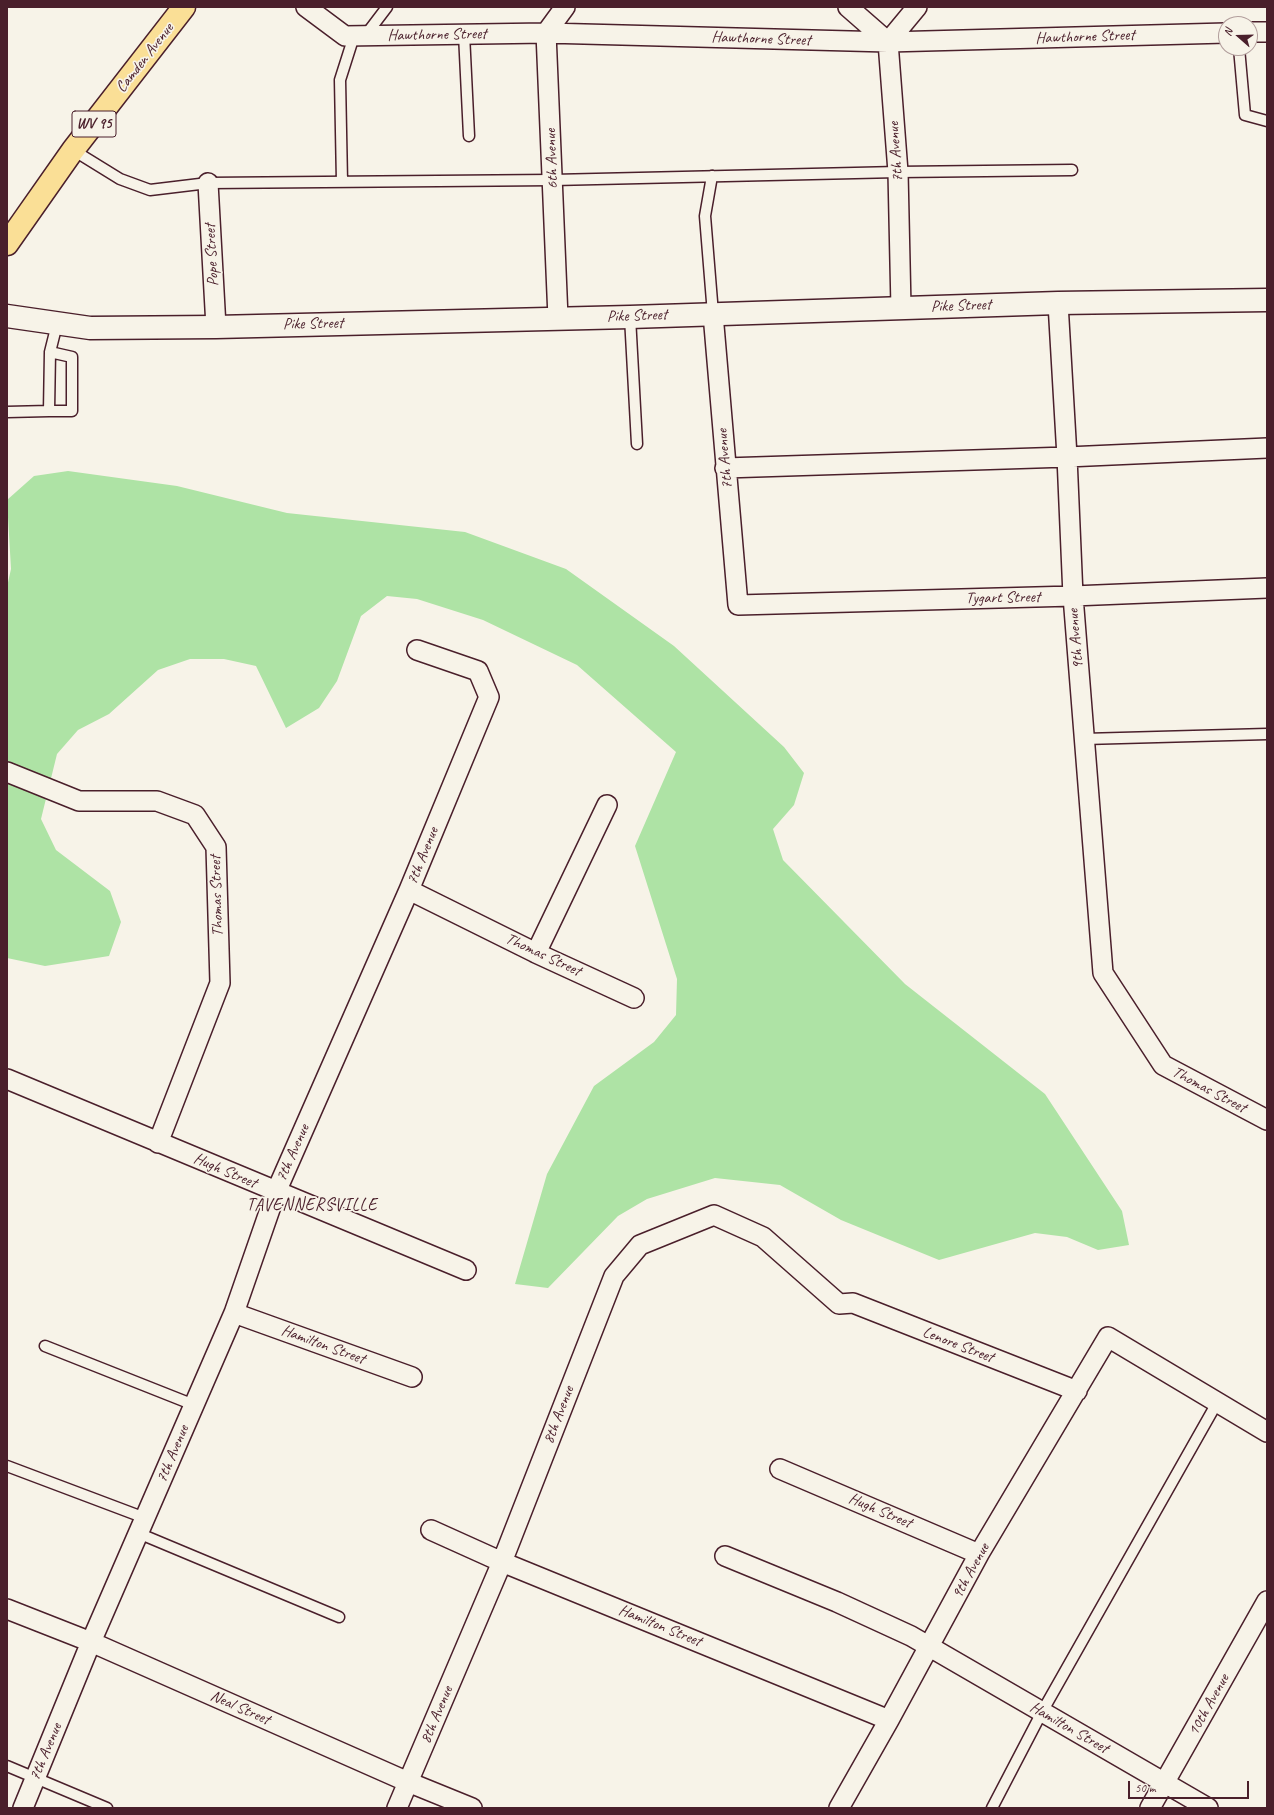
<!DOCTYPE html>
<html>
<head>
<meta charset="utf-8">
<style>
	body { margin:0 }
	#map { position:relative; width:1274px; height:1815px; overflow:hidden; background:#f7f3e8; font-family:Caveat,sans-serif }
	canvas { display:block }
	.frame { position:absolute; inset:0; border:8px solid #4a1f2b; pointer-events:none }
	.north { position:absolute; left:1218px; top:16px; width:40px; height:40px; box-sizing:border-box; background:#f7f3e8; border:1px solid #b29e9c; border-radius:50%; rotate:290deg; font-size:11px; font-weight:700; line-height:16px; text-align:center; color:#4a1f2b }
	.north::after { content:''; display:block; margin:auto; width:14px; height:18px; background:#4a1f2b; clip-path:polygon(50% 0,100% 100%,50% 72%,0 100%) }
	.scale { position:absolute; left:1128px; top:1781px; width:121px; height:18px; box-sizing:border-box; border:2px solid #4a1f2b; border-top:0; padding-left:5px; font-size:12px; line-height:14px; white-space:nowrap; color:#4a1f2b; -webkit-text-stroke:3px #f7f3e8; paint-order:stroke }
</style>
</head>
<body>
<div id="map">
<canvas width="1274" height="1815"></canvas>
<div class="frame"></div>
<div class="north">N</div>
<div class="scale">50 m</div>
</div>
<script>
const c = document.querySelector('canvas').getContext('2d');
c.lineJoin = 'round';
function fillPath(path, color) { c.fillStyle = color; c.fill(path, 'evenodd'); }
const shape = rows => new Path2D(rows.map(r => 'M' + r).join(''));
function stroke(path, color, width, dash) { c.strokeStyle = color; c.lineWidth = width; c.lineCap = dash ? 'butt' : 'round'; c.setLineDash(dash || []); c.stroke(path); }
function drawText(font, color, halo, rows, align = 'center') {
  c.font = font + ' Caveat,sans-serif'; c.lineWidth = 3.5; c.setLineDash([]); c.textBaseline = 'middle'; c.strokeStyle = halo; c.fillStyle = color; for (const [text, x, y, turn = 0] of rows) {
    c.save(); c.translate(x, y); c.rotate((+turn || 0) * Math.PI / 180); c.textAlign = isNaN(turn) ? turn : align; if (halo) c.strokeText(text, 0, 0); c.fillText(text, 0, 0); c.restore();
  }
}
fillPath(shape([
	[68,471,177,486,287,513,465,532,566,569,674,646,784,747,804,773,794,805,773,829,783,860,905,984,1045,1094,1122,1211,1129,1245,1098,1250,1067,1237,1035,1233,939,1260,841,1220,780,1185,715,1178,647,1199,618,1216,548,1288,515,1284,547,1174,594,1086,654,1042,676,1015,677,979,635,846,676,752,577,665,483,620,417,599,387,596,361,616,337,681,319,708,286,728,256,666,224,659,190,659,158,670,109,714,78,730,57,754,41,819,56,850,110,891,121,922,109,956,45,966,7,958,7,587,11,569,7,500,34,476]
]), '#aee3a5');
const service = shape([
	[464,34,469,136],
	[365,36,387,7],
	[1239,48,1245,115,1267,121],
	[73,150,120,179,150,190,208,183,553,180,898,172,1072,170],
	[712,176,705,216,713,314],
	[342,182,340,80,354,36],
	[630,317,637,444],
	[50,352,72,357,72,411,49,411,50,352,57,324],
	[7,412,49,411],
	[1084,739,1267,734],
	[45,1346,194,1405],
	[7,1466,145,1518],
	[138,1533,339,1617],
	[7,1766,107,1808],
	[992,1808,1042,1712,1218,1401]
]);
const minor = shape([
	[306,7,345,36,546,33,888,42,1226,33],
	[848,7,888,42],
	[1250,32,1267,32],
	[208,183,216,327],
	[1058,303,1067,457,1073,596,1103,973,1163,1065,1267,1120],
	[901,308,898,172,888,42,917,7],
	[713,314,738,605,1073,596,1267,588],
	[558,318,546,33,565,7],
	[725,468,1067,457,1267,448],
	[7,772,79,801,157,801,195,815,216,847,220,983,158,1143],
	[409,890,536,953,634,998],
	[536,953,607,805],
	[7,1079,466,1270],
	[234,1313,412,1377],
	[780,1469,979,1554],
	[431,1530,502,1562,889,1720],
	[725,1556,837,1602,911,1636,1208,1808],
	[7,1609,91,1642,408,1782,472,1808],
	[23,1808,91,1642,234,1313,276,1192,409,890,489,697,478,671,417,650],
	[397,1808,502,1562,614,1276,640,1245,714,1215,763,1237,839,1304,853,1303,1077,1391],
	[839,1808,889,1720,979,1554,1108,1337,1267,1432],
	[1150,1808,1267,1601]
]);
const secondary = shape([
	[7,316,90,328,216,327,630,317,1058,303,1267,300]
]);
const primary = shape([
	[7,244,73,150,184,7]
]);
stroke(service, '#4a1f2b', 13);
stroke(minor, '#4a1f2b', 22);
stroke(secondary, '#4a1f2b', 25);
stroke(primary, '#4a1f2b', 25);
stroke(service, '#f7f3e8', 10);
stroke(minor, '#f7f3e8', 19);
stroke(secondary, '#f7f3e8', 22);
stroke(primary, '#fadf96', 22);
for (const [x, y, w] of [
	[94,124,44]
]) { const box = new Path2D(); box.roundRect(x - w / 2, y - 13, w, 26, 3); c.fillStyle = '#f7f3e8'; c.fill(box); stroke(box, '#4a1f2b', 1); }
drawText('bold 15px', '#4a1f2b', null, [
	["WV 95",94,124]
]);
drawText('16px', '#4a1f2b', '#f7f3e8', [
	["Hawthorne Street",437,35,-1],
	["Hawthorne Street",1085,37,-2],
	["Hawthorne Street",761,39,2],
	["Camden Avenue",145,58,-52],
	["7th Avenue",896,152,-94],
	["6th Avenue",552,159,-92],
	["Pope Street",212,255,-93],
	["Pike Street",961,306,-2],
	["Pike Street",637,316,-2],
	["Pike Street",313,324,-1],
	["7th Avenue",725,459,-95],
	["Tygart Street",1003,598,-1],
	["9th Avenue",1076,639,-95],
	["7th Avenue",423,856,-68],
	["Thomas Street",217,896,-92],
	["Thomas Street",543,955,25],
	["Thomas Street",1209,1090,28],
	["7th Avenue",293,1153,-66],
	["Hugh Street",225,1171,23],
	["Hamilton Street",323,1345,20],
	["Lenore Street",958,1345,21],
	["8th Avenue",559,1415,-69],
	["7th Avenue",173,1454,-67],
	["Hugh Street",880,1511,23],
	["9th Avenue",971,1571,-61],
	["Hamilton Street",660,1626,22],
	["10th Avenue",1209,1705,-61],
	["Neal Street",240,1708,24],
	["8th Avenue",437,1715,-67],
	["Hamilton Street",1069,1728,30],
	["7th Avenue",46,1752,-67]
]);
c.letterSpacing = '1px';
drawText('17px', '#4a1f2b', '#f7f3e8', [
	["TAVENNERSVILLE",312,1206]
]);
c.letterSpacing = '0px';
</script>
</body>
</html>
